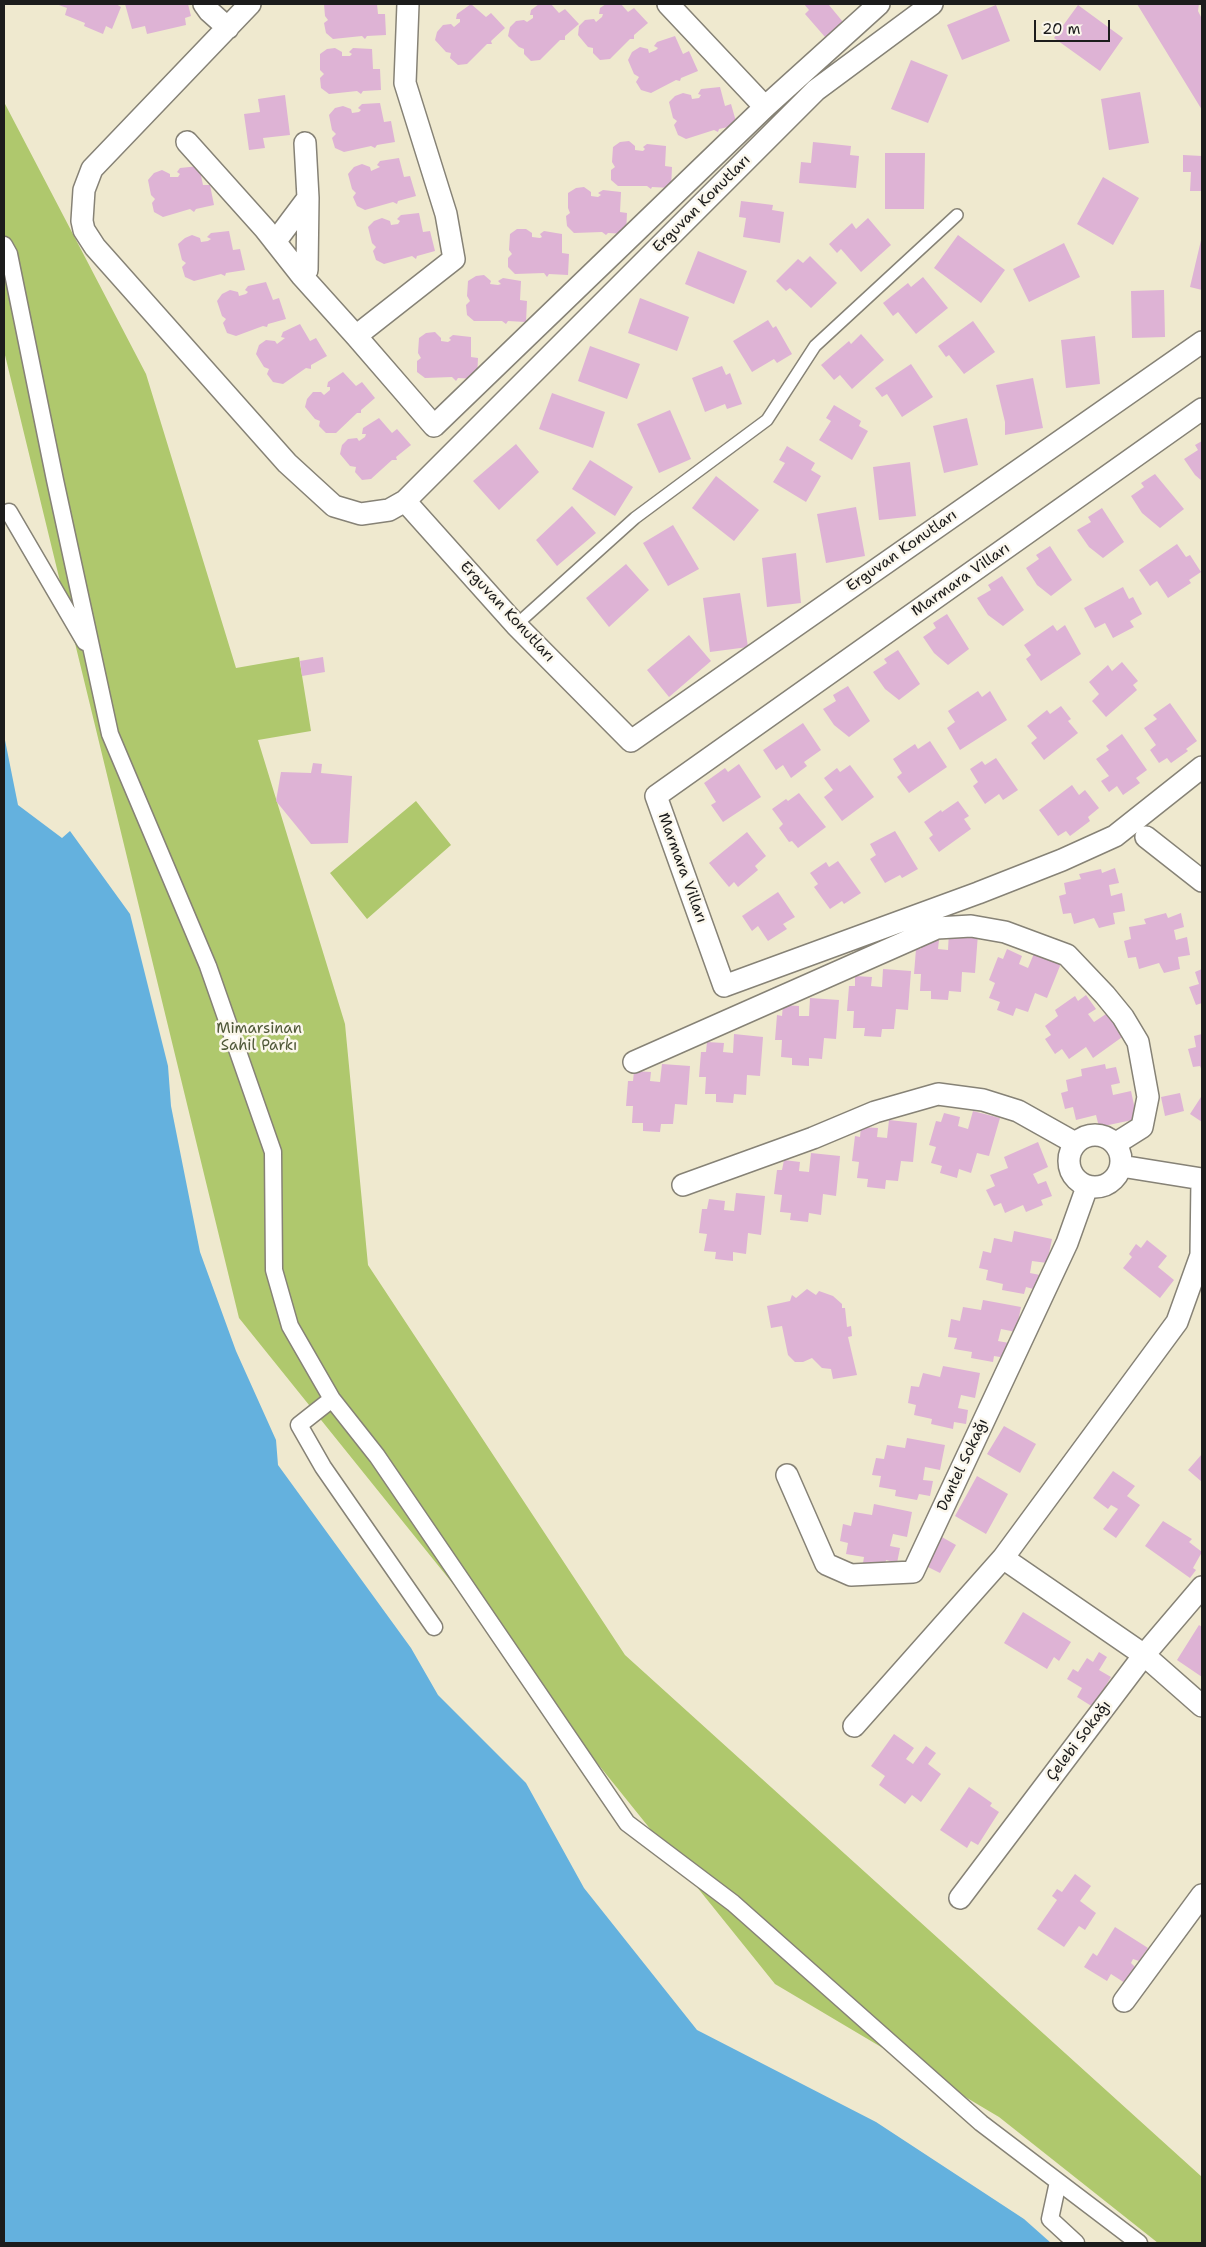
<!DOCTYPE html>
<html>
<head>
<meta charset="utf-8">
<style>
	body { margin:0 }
	#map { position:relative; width:1206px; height:2247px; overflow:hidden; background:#efe9cf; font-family:"Shantell Sans",sans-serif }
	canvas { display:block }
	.frame { position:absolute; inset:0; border:5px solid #1c1c1c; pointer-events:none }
	.scale { position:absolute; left:1034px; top:20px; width:76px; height:22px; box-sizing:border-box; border:2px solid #1c1c1c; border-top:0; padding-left:6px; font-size:15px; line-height:18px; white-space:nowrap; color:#1c1c1c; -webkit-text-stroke:4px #fbf7ec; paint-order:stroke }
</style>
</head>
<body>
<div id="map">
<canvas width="1206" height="2247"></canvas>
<div class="frame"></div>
<div class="scale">20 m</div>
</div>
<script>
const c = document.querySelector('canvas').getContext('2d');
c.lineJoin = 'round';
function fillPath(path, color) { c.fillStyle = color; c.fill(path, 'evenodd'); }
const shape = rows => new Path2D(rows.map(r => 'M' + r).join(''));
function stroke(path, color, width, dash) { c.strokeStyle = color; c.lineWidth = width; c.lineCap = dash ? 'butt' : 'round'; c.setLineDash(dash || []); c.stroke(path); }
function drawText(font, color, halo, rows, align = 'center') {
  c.font = font + ' "Shantell Sans",sans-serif'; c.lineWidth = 5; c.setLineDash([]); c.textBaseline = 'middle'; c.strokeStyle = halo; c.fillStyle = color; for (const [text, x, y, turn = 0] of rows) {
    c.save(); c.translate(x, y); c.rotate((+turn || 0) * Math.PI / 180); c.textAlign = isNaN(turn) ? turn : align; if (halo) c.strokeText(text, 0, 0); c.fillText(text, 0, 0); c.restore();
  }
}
fillPath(shape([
	[4,102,146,374,236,668,299,657,311,731,258,740,345,1024,368,1265,625,1655,1202,2177,1202,2243,1158,2243,999,2117,775,1984,239,1318,4,351],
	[416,801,451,845,367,919,330,873]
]), '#afc86d');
fillPath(shape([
	[4,735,18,805,62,838,70,831,130,914,168,1066,171,1106,200,1252,236,1351,276,1440,278,1465,411,1648,438,1695,526,1783,584,1888,697,2030,876,2122,1024,2219,1051,2243,4,2243]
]), '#64b1de');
fillPath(shape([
	[56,4,116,4,121,7,112,29,106,26,103,34,84,26,85,23,65,15,67,8],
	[125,4,188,4,191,16,185,18,186,25,147,34,145,26,132,29],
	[324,4,377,4,378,14,385,14,386,35,367,36,365,39,362,36,333,39,326,33,324,23,328,20,325,16],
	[471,4,486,17,491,13,505,28,491,41,492,44,487,44,467,64,458,65,450,58,451,53,446,52,435,40,437,32,443,25,451,24,454,27,460,22,460,19,456,19,457,14],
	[539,4,551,4,559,13,565,9,579,24,565,36,565,40,560,40,540,60,531,61,524,54,524,49,519,47,508,36,510,27,516,21,524,20,527,22,533,18,533,15,530,15,531,10],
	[606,4,621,4,628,12,634,8,648,23,634,35,634,39,630,39,610,59,600,60,593,53,593,48,588,47,578,35,579,26,585,20,594,19,596,22,602,17,603,14,599,14,600,8],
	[804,4,831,4,829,5,843,22,825,37,805,14,809,10],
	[1137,4,1199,4,1198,11,1202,19,1202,110],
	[996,5,1010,41,962,60,947,25],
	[1078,5,1123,38,1100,71,1054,38],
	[675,36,683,54,689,51,698,71,681,78,680,81,676,80,651,93,641,90,636,82,639,77,634,74,628,60,632,52,640,47,648,49,649,53,656,50,658,48,654,46,657,42],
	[335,48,342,52,342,56,350,56,352,54,349,52,353,48,372,49,373,69,380,69,381,90,363,91,361,94,357,91,329,94,321,88,320,78,324,74,320,70,320,54,327,49],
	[911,60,948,75,928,123,891,109],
	[720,87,725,106,731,104,737,125,719,129,718,132,714,130,686,139,678,135,674,125,677,121,673,118,669,102,675,96,683,93,691,95,692,99,699,98,701,95,698,94,701,89],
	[1140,92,1149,143,1109,150,1101,99],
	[285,95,290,135,263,138,265,148,249,150,244,114,260,112,258,99],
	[380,103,384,122,391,121,395,142,377,145,375,148,371,146,344,152,335,148,332,138,336,134,332,130,329,115,335,108,343,106,351,109,352,113,359,112,361,110,358,108,362,104],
	[629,141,635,146,635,150,643,151,645,149,643,147,647,144,666,146,665,166,672,167,671,188,652,187,651,189,647,186,618,186,611,180,611,170,615,167,612,162,613,147,620,142],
	[813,142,851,146,850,155,859,156,856,188,799,183,801,162,811,163],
	[885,153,925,153,924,209,885,209],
	[1183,155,1202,156,1202,191,1190,191,1191,172,1183,172],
	[399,158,404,177,410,176,416,196,398,201,397,204,393,202,365,210,357,206,353,197,356,193,352,189,348,174,354,167,362,164,370,167,371,171,380,167,377,165,380,161],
	[199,166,203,185,210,185,214,205,196,209,194,212,190,209,163,217,154,212,152,203,155,199,151,195,148,180,154,173,162,170,170,174,170,177,178,177,180,174,177,172,180,168],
	[1103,177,1139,198,1113,245,1077,224],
	[584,187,591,192,591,196,598,197,601,195,598,193,603,190,621,192,620,212,627,213,626,234,608,233,606,235,602,232,574,233,567,226,566,216,570,213,568,208,568,193,576,188],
	[741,201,773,205,772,210,784,212,780,243,743,237,746,218,739,217],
	[419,213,423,232,430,231,435,251,417,256,416,259,412,256,384,264,376,260,373,251,376,247,372,243,368,227,374,221,382,218,390,221,391,225,398,224,400,221,397,219,401,215],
	[868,218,891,245,861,272,841,249,837,253,829,244,852,223,856,229],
	[517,229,526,229,532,233,532,237,540,238,542,237,540,234,544,231,562,234,562,253,569,254,568,275,549,274,547,277,544,273,515,274,508,267,508,258,512,254,509,250,510,234],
	[229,231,233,250,240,249,245,270,226,273,225,276,221,274,194,281,185,277,182,267,186,263,182,260,178,244,185,238,192,235,200,238,201,242,208,241,211,239,207,237,211,233],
	[958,235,1005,270,981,303,934,268],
	[1202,236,1202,290,1190,287],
	[1064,243,1080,277,1029,302,1013,269],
	[698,251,747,271,734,304,685,284],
	[810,256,837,283,811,308,790,288,786,291,776,281,798,259,803,263],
	[484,275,491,281,490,284,498,285,501,284,498,281,503,278,521,281,520,300,527,301,526,322,508,321,506,324,502,321,474,321,467,315,466,305,470,301,467,296,468,281,476,276],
	[923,277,948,308,916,334,898,312,893,316,883,303,908,283,911,287],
	[266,282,273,300,279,298,286,319,268,324,267,327,263,326,236,336,227,333,223,323,226,319,222,316,217,301,222,294,230,290,238,292,239,296,246,294,248,292,245,290,248,286],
	[1164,290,1165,337,1132,338,1131,291],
	[640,298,689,317,677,351,628,333],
	[768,320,773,328,776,326,792,354,777,363,774,359,752,372,733,341],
	[973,321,995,352,964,374,949,355,946,357,938,346],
	[300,324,310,341,316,338,327,356,311,365,311,369,306,368,283,384,273,382,267,374,269,369,264,367,256,354,259,345,266,340,275,341,277,344,285,338,281,337,283,332],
	[435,332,441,338,441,341,448,342,451,340,449,338,453,335,471,337,471,357,478,358,477,379,458,378,456,381,452,377,425,378,417,372,417,361,421,358,418,353,419,338,426,333],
	[861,334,884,360,852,389,840,375,834,380,821,365,849,341,851,344],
	[1095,336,1100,384,1066,388,1061,340],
	[590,346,640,364,627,399,578,381],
	[911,364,933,397,902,417,887,394,882,397,875,388],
	[722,366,726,375,730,373,742,404,727,409,725,404,705,412,692,378],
	[343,372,356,386,362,382,375,398,361,410,361,413,357,413,336,433,326,433,319,426,320,421,315,419,305,407,307,399,313,392,321,392,324,395,330,390,330,387,327,387,328,382],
	[1033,378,1043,428,1005,435,1005,422,996,385],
	[552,393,605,412,593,448,539,429],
	[834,405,861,421,859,426,868,431,852,460,819,440,831,421,826,418],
	[670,410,691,459,659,473,637,424],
	[379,418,392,433,397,429,411,445,396,457,397,460,392,460,371,479,362,480,355,472,356,467,350,466,340,454,342,445,348,439,357,438,359,441,365,437,366,434,362,434,363,428],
	[967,418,978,465,944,473,933,426],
	[1202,441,1202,481,1195,475,1184,459,1198,450,1195,445],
	[516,444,539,472,499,510,473,481],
	[787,446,815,463,811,470,821,476,806,502,773,482,785,463,779,460],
	[590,460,633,487,615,516,572,489],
	[910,462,916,516,879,520,873,467],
	[1155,474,1184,509,1160,528,1142,513,1131,496,1144,487,1141,483],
	[716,476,759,510,734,541,692,508],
	[572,506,596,533,557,566,536,540],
	[856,507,865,556,826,563,817,514],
	[1102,508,1124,542,1103,558,1089,547,1077,530,1091,522,1088,517],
	[673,525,699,569,668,586,643,543],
	[1177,544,1186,557,1190,555,1201,572,1189,580,1191,583,1168,598,1157,581,1150,586,1139,570],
	[1050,546,1072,580,1051,596,1037,585,1026,568,1039,559,1036,555],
	[796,553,801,603,767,607,762,558],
	[626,564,649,590,609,627,586,598],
	[1002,576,1024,610,1003,626,988,615,977,598,991,590,988,585],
	[1123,587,1129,599,1133,597,1142,614,1130,621,1134,627,1113,638,1105,623,1095,628,1084,608],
	[740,593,748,647,710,652,703,598],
	[947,614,969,649,948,665,934,653,923,637,936,628,933,623],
	[1053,625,1057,631,1065,625,1081,654,1041,681,1026,659,1031,655,1024,645],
	[689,635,711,661,669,697,647,670],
	[898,650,920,684,899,700,885,689,873,672,887,663,884,659],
	[323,657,325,672,302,676,300,661],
	[1122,662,1138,681,1133,685,1137,690,1106,717,1092,701,1099,694,1089,682,1108,665,1112,671],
	[848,686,870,721,849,737,834,725,823,709,836,701,833,695],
	[978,691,982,697,990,691,1007,720,960,750,947,728,955,722,948,711],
	[1170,703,1197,741,1186,749,1188,751,1171,763,1167,758,1159,763,1150,750,1156,745,1144,728,1157,719,1153,715],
	[1061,706,1071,719,1068,721,1078,733,1044,760,1031,743,1037,738,1027,726,1047,710,1050,714],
	[803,723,821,750,804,762,807,766,791,778,783,765,776,770,763,750],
	[1122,734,1147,770,1136,778,1140,783,1123,795,1117,786,1109,792,1101,781,1109,776,1096,759,1109,750,1106,746],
	[930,741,947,767,909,793,897,777,902,773,893,759,915,744,918,749],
	[996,758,1018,790,1003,800,999,794,985,804,973,786,978,782,970,769,982,761,985,765],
	[313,763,322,764,321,773,352,776,348,843,311,844,276,801,281,772,311,773],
	[739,764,761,797,723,822,711,805,716,802,704,783,725,768,728,772],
	[850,765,874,797,842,821,824,797,833,790,824,778,837,768,840,772],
	[1072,785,1079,795,1085,790,1099,808,1088,817,1090,821,1070,836,1066,831,1058,836,1039,810],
	[799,793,826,827,798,848,792,841,789,842,779,828,783,824,772,809,786,799,788,801],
	[958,801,969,816,964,819,971,829,939,852,929,838,933,835,924,822,941,810,942,812],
	[895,831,918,869,902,878,900,875,885,883,870,859,876,855,870,844],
	[747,832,766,856,755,866,758,870,738,887,734,882,729,887,709,863],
	[838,861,861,893,844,904,842,901,830,909,814,887,818,884,810,873,826,862,829,867],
	[1115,868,1119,883,1109,885,1111,896,1122,893,1125,911,1113,913,1115,924,1099,928,1094,918,1074,924,1071,913,1063,914,1059,896,1066,894,1064,883,1081,879,1079,874,1101,869,1102,873],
	[778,892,795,917,783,924,787,929,768,941,758,926,752,931,742,916],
	[1166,913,1168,918,1181,913,1184,927,1174,930,1176,940,1187,937,1190,955,1178,957,1180,969,1164,973,1159,963,1139,969,1136,957,1128,958,1124,941,1131,939,1129,927,1146,924,1144,919],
	[949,931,978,934,975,973,962,972,961,992,949,991,948,1000,931,999,931,991,920,991,921,974,914,974,916,949,921,949,922,939,939,940,938,949,948,950],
	[1007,949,1022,956,1019,964,1028,968,1035,951,1062,961,1047,998,1035,993,1028,1012,1016,1008,1013,1016,997,1010,1000,1002,989,998,995,983,989,980,998,957,1003,959],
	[883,969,911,971,908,1010,896,1009,894,1029,882,1029,881,1037,864,1036,865,1028,853,1028,854,1011,847,1011,849,986,855,986,855,976,872,977,871,986,882,987],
	[1202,969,1202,1003,1196,1005,1189,987,1199,984,1195,972],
	[1086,995,1096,1009,1088,1014,1094,1022,1109,1012,1125,1035,1093,1058,1086,1047,1069,1059,1062,1049,1055,1054,1045,1039,1051,1035,1045,1026,1058,1016,1055,1010,1075,996,1078,1001],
	[810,998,839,1000,836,1039,824,1038,822,1059,809,1058,809,1066,792,1065,792,1058,781,1057,782,1040,775,1040,777,1015,782,1016,783,1005,799,1006,799,1016,809,1016],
	[734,1034,763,1037,760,1076,747,1075,746,1095,734,1094,733,1103,716,1102,716,1094,705,1094,706,1077,699,1077,701,1052,706,1052,707,1042,724,1043,723,1052,733,1053],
	[1202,1034,1202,1071,1200,1066,1193,1067,1188,1049,1196,1047,1194,1036],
	[662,1064,690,1066,687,1105,675,1104,673,1124,661,1124,660,1132,643,1131,643,1123,632,1123,633,1106,626,1106,628,1081,633,1081,634,1071,651,1072,650,1081,660,1082],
	[1105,1064,1106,1069,1116,1067,1120,1083,1111,1085,1113,1095,1131,1091,1137,1119,1099,1127,1096,1115,1076,1120,1073,1107,1065,1109,1061,1093,1068,1091,1066,1080,1082,1076,1081,1069],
	[1180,1093,1184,1111,1165,1116,1161,1097],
	[1201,1097,1202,1098,1202,1122,1190,1114],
	[973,1111,1000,1118,989,1156,977,1153,971,1173,959,1169,957,1178,940,1173,942,1166,931,1163,936,1147,929,1145,936,1121,941,1122,944,1113,960,1117,958,1126,968,1129],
	[889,1120,917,1123,913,1162,901,1161,898,1181,886,1180,885,1189,867,1187,868,1179,857,1178,859,1162,852,1161,855,1136,860,1137,861,1127,878,1128,877,1137,887,1138],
	[1038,1142,1048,1167,1033,1174,1038,1184,1046,1181,1052,1196,1041,1200,1043,1205,1026,1212,1023,1205,1005,1213,1001,1203,994,1206,986,1190,995,1186,990,1175,1008,1168,1004,1157],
	[811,1153,840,1156,836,1196,823,1194,821,1215,809,1213,808,1222,790,1220,791,1213,780,1212,782,1195,774,1194,777,1170,782,1170,784,1160,800,1162,799,1171,809,1172],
	[736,1193,765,1196,761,1235,748,1233,746,1254,733,1252,733,1261,715,1259,716,1252,704,1251,707,1234,699,1233,702,1209,707,1209,709,1199,725,1201,724,1210,734,1211],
	[1014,1231,1052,1239,1047,1263,1032,1261,1030,1273,1040,1275,1037,1290,1026,1287,1024,1294,1002,1290,1003,1284,986,1280,988,1270,979,1268,983,1251,991,1253,994,1238,1012,1242],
	[1147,1240,1167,1256,1158,1267,1174,1280,1160,1298,1123,1268,1132,1257,1129,1254,1136,1244,1141,1248],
	[807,1289,816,1295,819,1291,833,1296,842,1304,842,1308,845,1308,847,1327,851,1326,852,1336,848,1337,857,1375,833,1379,831,1369,822,1368,812,1358,803,1362,795,1362,788,1355,782,1326,771,1328,767,1306,790,1301,792,1295,796,1298],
	[983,1300,1021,1307,1016,1332,1001,1329,998,1341,1009,1343,1006,1358,994,1356,993,1362,971,1358,972,1352,954,1349,957,1338,948,1337,951,1319,960,1321,963,1307,981,1310],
	[943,1366,980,1373,975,1398,961,1395,958,1408,968,1410,966,1424,954,1422,953,1429,931,1424,932,1419,914,1415,916,1405,908,1403,911,1386,919,1387,923,1373,940,1377],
	[1004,1426,1036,1444,1020,1473,987,1454],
	[907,1438,945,1445,940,1470,925,1467,923,1480,933,1481,930,1496,919,1494,917,1500,895,1496,896,1490,879,1487,881,1476,872,1475,876,1458,884,1459,887,1445,905,1448],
	[1202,1454,1202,1482,1188,1470],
	[1113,1471,1135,1486,1127,1496,1140,1505,1116,1538,1103,1529,1118,1509,1111,1505,1108,1509,1093,1498],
	[977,1476,1008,1494,986,1534,955,1516],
	[874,1504,912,1512,907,1537,893,1534,890,1546,900,1548,897,1563,886,1560,885,1567,863,1563,864,1557,846,1554,848,1543,840,1541,843,1524,851,1526,854,1512,872,1515],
	[1163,1521,1192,1539,1189,1542,1202,1552,1193,1568,1196,1570,1190,1578,1145,1546],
	[940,1536,956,1545,940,1573,924,1565],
	[1023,1612,1071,1642,1059,1661,1054,1657,1047,1669,1004,1643],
	[1199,1625,1202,1627,1202,1677,1177,1660],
	[1099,1652,1107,1657,1099,1670,1111,1677,1093,1707,1077,1697,1082,1688,1067,1679,1073,1669,1078,1672,1087,1658,1093,1662],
	[894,1734,914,1748,906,1759,913,1764,926,1746,936,1753,928,1764,941,1774,921,1802,912,1795,905,1804,879,1785,885,1776,871,1766],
	[969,1787,992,1803,990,1806,999,1812,978,1845,971,1841,967,1848,940,1830],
	[1075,1874,1091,1886,1080,1901,1096,1913,1085,1930,1079,1926,1064,1947,1037,1929,1057,1900,1052,1896,1057,1889,1062,1892],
	[1115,1927,1148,1948,1139,1961,1133,1959,1131,1963,1135,1967,1125,1983,1111,1974,1107,1981,1084,1967,1093,1953,1097,1956]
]), '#deb3d5');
const service = shape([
	[516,625,635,518,767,420,815,346,957,215]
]);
const pedestrian = shape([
	[4,245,9,254,55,480,110,734,208,966,273,1152,274,1270,290,1326,332,1399,377,1456,627,1823,733,1903,981,2123,1139,2243],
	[9,512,85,642],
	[332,1399,299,1425,323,1467,434,1627],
	[1058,2182,1050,2219,1076,2243]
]);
const minor = shape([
	[204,4,209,11,228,28],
	[250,4,92,169,84,190,82,221,84,230,95,247,287,463,334,506,361,514,389,510,405,501,816,90,932,4],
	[668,4,765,107],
	[187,142,265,229,302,276,356,336,434,426,765,107,879,4],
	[275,242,308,198,305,143],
	[302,276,307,270,308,198],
	[356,336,454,259,446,214,405,83,408,4],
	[1202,409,656,796,724,986,978,893,1062,860,1115,836,1202,767],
	[405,501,516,625,631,741,1202,342],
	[1146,837,1202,881],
	[634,1062,937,928,971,926,1005,932,1067,955,1105,995,1123,1017,1138,1042,1148,1097,1142,1127,1115,1144],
	'1069 1161a26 26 0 1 1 52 0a26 26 0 1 1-52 0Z',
	[683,1185,813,1138,875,1112,938,1094,983,1100,1018,1111,1075,1143],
	[787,1475,826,1564,851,1575,913,1572,1067,1243,1087,1187],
	[1003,1558,1144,1655,1202,1706],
	[854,1726,1003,1558,1177,1322,1201,1255,1202,1179,1121,1166],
	[960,1898,1144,1655,1202,1587],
	[1124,2001,1202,1895]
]);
stroke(service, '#868276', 14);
stroke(pedestrian, '#868276', 19);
stroke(minor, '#868276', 24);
stroke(service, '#fff', 11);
stroke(pedestrian, '#fff', 16);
stroke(minor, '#fff', 21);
drawText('15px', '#1c1c1c', '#fbf7ec', [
	["Erguvan Konutları",702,204,-45],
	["Erguvan Konutları",902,551,-35],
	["Marmara Vilları",961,580,-35],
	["Erguvan Konutları",507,612,47],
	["Marmara Vilları",682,868,70],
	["Dantel Sokağı",963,1465,-65],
	["Çelebi Sokağı",1079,1741,-53]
]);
drawText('15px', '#4f5838', '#fbf7ec', [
	["Mimarsinan",259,1029],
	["Sahil Parkı",259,1046]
]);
</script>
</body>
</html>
